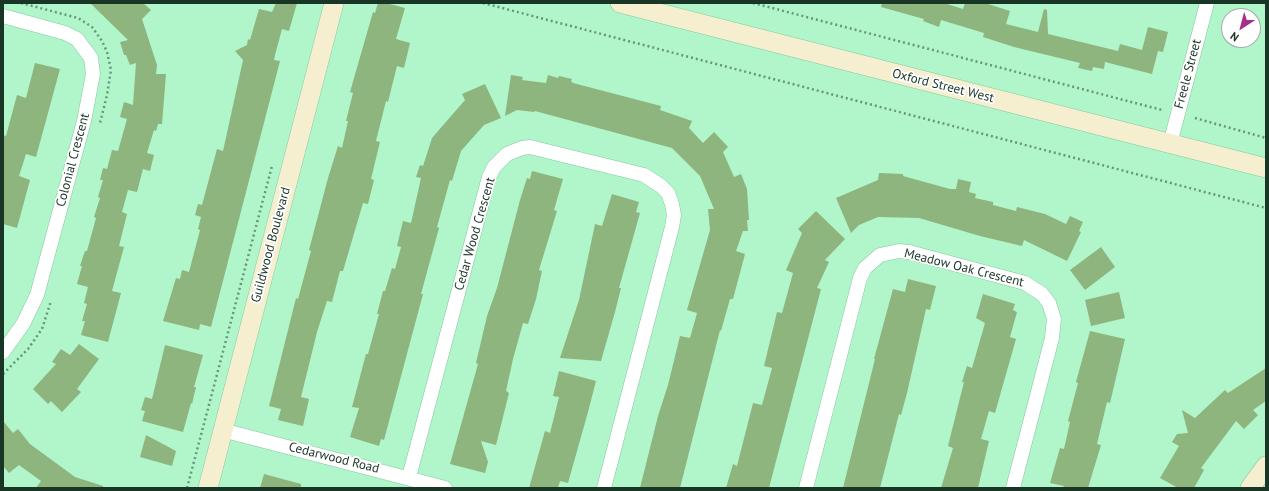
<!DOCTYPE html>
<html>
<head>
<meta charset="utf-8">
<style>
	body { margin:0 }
	#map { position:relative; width:1269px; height:491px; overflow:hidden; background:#b1f5cb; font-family:"PT Sans",sans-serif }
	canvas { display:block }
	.frame { position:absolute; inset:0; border:4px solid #193525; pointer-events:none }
	.north { position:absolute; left:1221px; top:8px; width:40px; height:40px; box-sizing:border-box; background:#fff; border:1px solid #a3aea8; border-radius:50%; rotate:216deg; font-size:11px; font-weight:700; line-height:16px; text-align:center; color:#193525 }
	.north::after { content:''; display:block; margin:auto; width:14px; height:18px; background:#a3318c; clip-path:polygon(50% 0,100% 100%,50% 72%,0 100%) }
</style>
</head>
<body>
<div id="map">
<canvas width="1269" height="491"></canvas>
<div class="frame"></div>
<div class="north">N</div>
</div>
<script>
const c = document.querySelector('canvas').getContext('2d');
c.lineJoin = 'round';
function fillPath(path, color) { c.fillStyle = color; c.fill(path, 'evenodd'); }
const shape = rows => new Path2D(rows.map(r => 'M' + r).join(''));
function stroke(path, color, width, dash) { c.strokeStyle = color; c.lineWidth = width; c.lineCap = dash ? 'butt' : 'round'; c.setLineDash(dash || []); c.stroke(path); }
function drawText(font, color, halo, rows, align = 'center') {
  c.font = font + ' "PT Sans",sans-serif'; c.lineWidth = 3.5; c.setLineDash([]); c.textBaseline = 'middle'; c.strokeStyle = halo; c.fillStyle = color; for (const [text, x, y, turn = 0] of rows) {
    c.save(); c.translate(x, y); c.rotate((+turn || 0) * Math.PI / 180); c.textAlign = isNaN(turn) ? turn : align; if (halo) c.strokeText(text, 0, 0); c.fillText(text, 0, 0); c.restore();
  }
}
fillPath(shape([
	[90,3,143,3,151,10,142,19,157,65,156,74,166,74,162,124,158,124,156,131,154,130,147,153,154,155,150,171,143,169,137,192,128,190,122,212,127,214,119,246,124,247,112,291,121,293,108,342,81,335,85,321,82,321,87,304,84,303,88,287,77,284,82,266,80,266,85,251,87,251,96,218,94,217,100,198,98,197,103,180,100,180,103,168,107,169,112,150,118,151,127,119,120,117,124,102,133,105,136,63,130,65,126,55,124,55,120,42,128,40],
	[276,3,297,3,289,31,282,29,275,55,274,60,280,61,211,327,200,324,199,330,163,321,176,278,180,279,182,270,189,272,200,230,198,229,201,217,195,215,198,204,202,205,217,149,223,151,243,60,235,51,247,45,248,39,250,40,259,9,272,12],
	[378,3,386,3,405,8,396,39,410,43,404,68,397,66,388,102,386,101,376,141,380,142,371,179,374,180,368,204,363,203,343,271,340,271,332,302,327,301,317,332,301,397,309,399,303,426,278,420,281,409,269,406,296,298,298,299,311,251,309,250,328,178,338,146,342,148,348,121,346,121,353,93,350,92,373,12,375,13],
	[882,3,944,3,963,9,965,3,985,3,1010,11,1006,24,1038,32,1044,9,1047,10,1048,34,1118,51,1120,44,1142,50,1148,27,1168,32,1163,52,1158,51,1152,74,1105,62,1104,69,1093,67,1092,71,1078,68,1080,63,1014,47,983,37,984,33,941,20,939,27,923,21,924,19,881,7],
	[35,63,60,69,36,157,26,154,19,176,30,180,17,228,3,224,3,135,6,136,17,95,26,98],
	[511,75,523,77,522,80,546,83,548,75,558,78,559,76,572,79,571,81,573,83,661,106,660,110,692,121,689,128,703,143,714,132,728,147,723,152,734,177,741,174,747,189,749,220,747,220,748,231,743,231,736,251,745,254,733,299,730,299,721,331,720,330,680,488,640,488,658,416,668,385,680,336,690,338,697,313,687,310,710,230,708,209,714,209,700,176,672,148,535,111,534,112,517,110,505,116],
	[485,84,501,118,484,125,461,151,452,181,450,180,437,227,439,228,421,294,423,294,384,440,381,439,379,446,350,437,359,408,352,407,366,354,368,354,379,314,377,314,383,291,385,291,392,268,395,269,401,247,397,246,403,221,411,223,421,178,416,177,420,165,423,166,432,138,465,100,462,94],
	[532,171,563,179,554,210,557,211,539,270,542,271,536,299,528,324,523,323,513,359,506,391,509,393,496,445,481,441,488,462,485,473,450,464,478,364,476,363,487,316,497,288,520,200,527,178,530,179],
	[879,173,903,174,903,176,950,189,956,189,958,179,971,182,969,192,976,194,975,198,993,202,993,205,1016,211,1017,207,1045,214,1066,224,1070,216,1083,222,1079,231,1081,232,1067,261,1024,240,1022,246,980,236,919,218,878,217,859,225,851,233,836,198,878,180],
	[612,194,639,202,636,212,640,213,619,288,621,288,615,312,601,361,560,358,579,300,595,224,602,226],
	[816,211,845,239,825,260,829,262,817,288,821,289,769,488,726,488,733,464,737,466,753,403,762,405,772,368,764,366,777,312,782,313,793,273,786,270,802,233,798,229],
	[1101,247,1115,267,1085,290,1070,270],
	[908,279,936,286,930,310,926,309,907,393,901,415,899,414,880,488,843,488,875,359,874,359,893,289,905,292],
	[1119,292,1125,318,1091,326,1085,300],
	[983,294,1015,304,1013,310,1017,312,1010,337,1016,339,995,413,989,411,981,439,989,441,978,488,941,488,953,448,948,446,964,382,962,382,967,366,972,368,985,323,976,318],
	[1090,331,1125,339,1110,403,1107,402,1097,444,1101,445,1088,488,1063,488,1064,486,1050,483,1060,448,1064,449,1070,422,1068,421,1078,383,1076,382],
	[79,344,99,359,77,389,81,392,62,412,51,401,48,404,33,389,56,364,52,362,61,349,70,355],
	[165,345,203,355,194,387,196,387,192,404,191,403,183,432,142,421,145,411,141,410,145,397,152,399],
	[1266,368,1266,401,1253,410,1258,415,1244,429,1236,421,1201,468,1204,470,1194,488,1178,488,1160,478,1179,446,1172,442,1177,434,1188,433,1182,410,1195,418,1225,390,1228,393],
	[559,371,596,381,588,412,568,483,560,481,558,488,529,488,545,431,550,433,559,397,553,396],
	[3,421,13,433,18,429,30,444,75,477,103,486,103,488,36,488,41,481,19,465,9,473,3,466],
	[146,435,176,451,172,466,140,457],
	[264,474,301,484,301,488,260,488]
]), '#8db57d');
const street = shape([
	[3,16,65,33,77,39,91,58,93,74,84,121,37,295,23,324,3,352],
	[1170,144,1207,3],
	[222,430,445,488],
	[409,477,489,177,494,167,507,154,522,148,530,147,644,175,661,186,668,193,672,204,674,215,672,227,604,488],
	[806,488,860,278,865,268,880,255,899,251,909,252,1025,283,1042,294,1049,303,1054,319,1052,338,1013,488]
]);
const secondary = shape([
	[620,3,1266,168],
	[208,488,334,3],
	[1250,488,1266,466]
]);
stroke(street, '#85c8a0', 15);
stroke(secondary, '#85c8a0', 20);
stroke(shape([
	[21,3,78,18,92,27,102,41,107,52,111,70,107,95,100,123],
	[483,3,1266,208],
	[753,3,1162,110],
	[1195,118,1266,138],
	[3,374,28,349,42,329,51,301],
	[187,488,272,166]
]), '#67977a', 2.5, [2, 3]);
stroke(street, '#fff', 14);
stroke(secondary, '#f5efd0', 19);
drawText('13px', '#193525', '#fff', [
	["Freele Street",1188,74,-75],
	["Oxford Street West",943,86,14],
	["Colonial Crescent",73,160,-75],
	["Cedar Wood Crescent",475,234,-74],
	["Guildwood Boulevard",271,245,-75],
	["Meadow Oak Crescent",964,268,14],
	["Cedarwood Road",334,458,14]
]);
</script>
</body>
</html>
